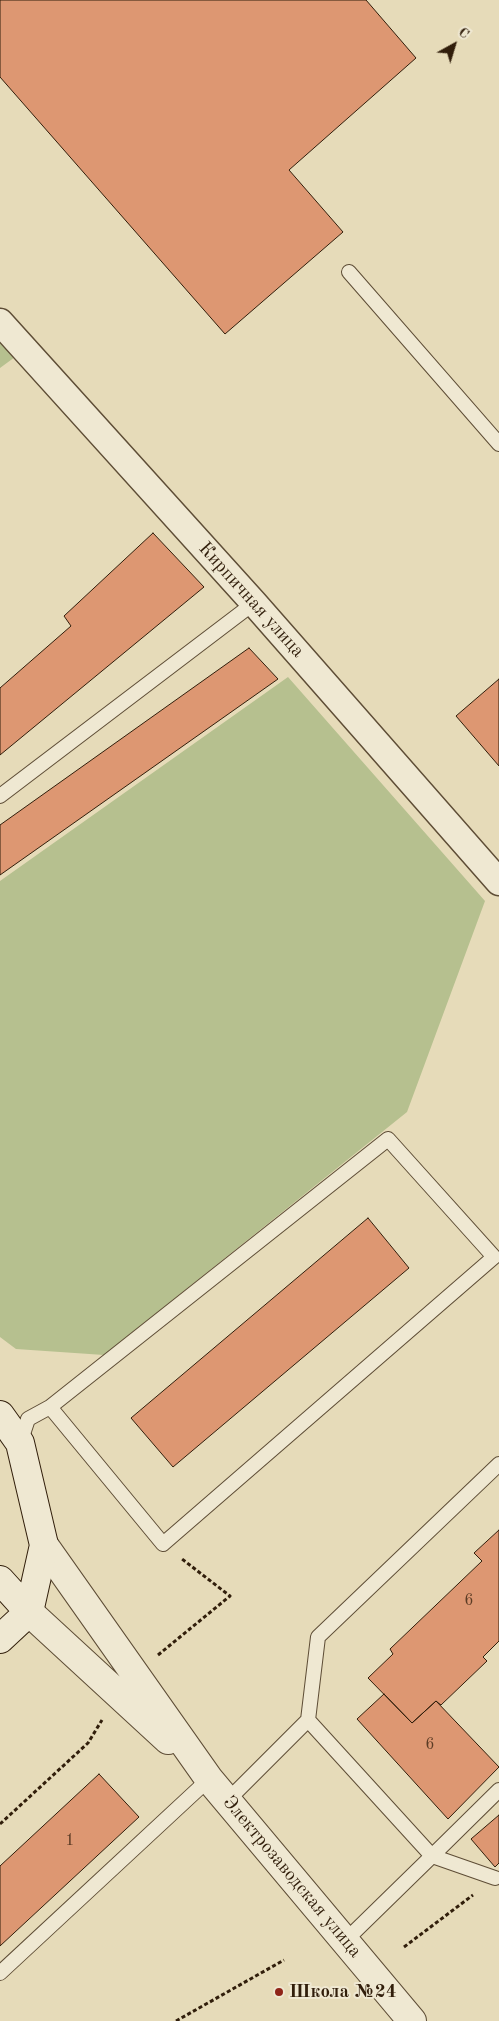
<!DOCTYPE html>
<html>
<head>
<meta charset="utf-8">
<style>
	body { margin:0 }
	#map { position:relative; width:499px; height:2021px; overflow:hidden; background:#e6dbb9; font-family:"Old Standard TT",serif }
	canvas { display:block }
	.north { position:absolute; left:429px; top:20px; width:50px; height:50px; -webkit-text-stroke:4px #efe8d2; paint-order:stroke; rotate:39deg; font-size:14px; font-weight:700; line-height:20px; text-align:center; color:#311e0b }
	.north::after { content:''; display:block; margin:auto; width:18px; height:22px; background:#311e0b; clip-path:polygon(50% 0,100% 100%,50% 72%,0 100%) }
</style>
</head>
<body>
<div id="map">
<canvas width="499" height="2021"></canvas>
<div class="north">С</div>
</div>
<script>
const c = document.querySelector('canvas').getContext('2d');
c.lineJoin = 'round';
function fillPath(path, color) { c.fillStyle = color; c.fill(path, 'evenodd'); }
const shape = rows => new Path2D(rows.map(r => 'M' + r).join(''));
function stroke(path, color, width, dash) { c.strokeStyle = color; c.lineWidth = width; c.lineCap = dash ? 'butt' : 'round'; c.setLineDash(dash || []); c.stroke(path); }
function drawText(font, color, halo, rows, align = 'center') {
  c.font = font + ' "Old Standard TT",serif'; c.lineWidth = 4; c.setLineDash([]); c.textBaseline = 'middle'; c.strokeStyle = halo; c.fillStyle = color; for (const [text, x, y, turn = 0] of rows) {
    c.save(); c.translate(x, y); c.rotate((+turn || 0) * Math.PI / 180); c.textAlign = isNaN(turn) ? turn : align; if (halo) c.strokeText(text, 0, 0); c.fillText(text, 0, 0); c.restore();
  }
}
fillPath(shape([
	[0,340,15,357,0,368],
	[288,677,485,901,407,1112,104,1355,16,1349,0,1337,0,881]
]), '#b6c08f');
const building = shape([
	[0,0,366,0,416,58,289,170,343,232,225,334,0,77,0,0],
	[153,533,204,587,0,755,0,688,71,626,64,616,153,533],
	[249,648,278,679,0,875,0,825,249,648],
	[499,679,499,766,456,716,499,679],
	[368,1218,409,1268,173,1467,131,1418,368,1218],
	[499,1530,499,1641,483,1657,487,1661,441,1705,436,1701,412,1723,368,1678,393,1654,390,1649,482,1561,474,1553,499,1530],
	[384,1694,412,1723,436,1701,499,1767,448,1819,357,1719,384,1694],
	[99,1774,139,1817,0,1946,0,1866,99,1774],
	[499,1815,499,1863,495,1867,471,1839,499,1815]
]);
fillPath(building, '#dd9772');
stroke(building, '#311e0b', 1);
const service = shape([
	[349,272,499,444],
	[0,796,254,603],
	[20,1443,28,1419,50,1407,163,1544,494,1257,388,1139,50,1407],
	[308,1720,318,1637,499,1464],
	[228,1800,308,1720,432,1856,346,1940],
	[495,1878,432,1856,499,1790],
	[0,1973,209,1779]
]);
const minor = shape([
	[0,322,254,603,499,882]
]);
const tertiary = shape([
	[44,1545,209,1779,412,2021],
	[29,1612,168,1740]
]);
const secondary = shape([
	[0,1415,20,1443,44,1545,29,1612],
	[0,1580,29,1612],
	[0,1639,29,1612]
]);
stroke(service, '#5e4d36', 16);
stroke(minor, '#5e4d36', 29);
stroke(tertiary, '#5e4d36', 30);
stroke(secondary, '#311e0b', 30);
stroke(shape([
	[158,1655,230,1596,182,1559],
	[0,1824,88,1743,102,1720],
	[404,1947,473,1895],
	[176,2021,284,1960]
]), '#311e0b', 3, [4, 2.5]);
stroke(service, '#efe8d2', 14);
stroke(minor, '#efe8d2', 26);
stroke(tertiary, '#efe8d2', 28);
stroke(secondary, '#efe8d2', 28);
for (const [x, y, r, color] of [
	[279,1992,5,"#8f2418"]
]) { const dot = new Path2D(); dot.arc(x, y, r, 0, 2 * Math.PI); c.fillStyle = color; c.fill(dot); stroke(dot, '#efe8d2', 2); }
drawText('16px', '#5c3c25', null, [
	["6",469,1601],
	["6",430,1745],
	["1",70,1841]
]);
drawText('19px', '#311e0b', '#efe8d2', [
	["Кирпичная улица",251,600,48],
	["Электрозаводская улица",292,1877,50]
]);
drawText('bold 19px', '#311e0b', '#efe8d2', [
	["Школа №24",289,1992]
], 'left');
</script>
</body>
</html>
